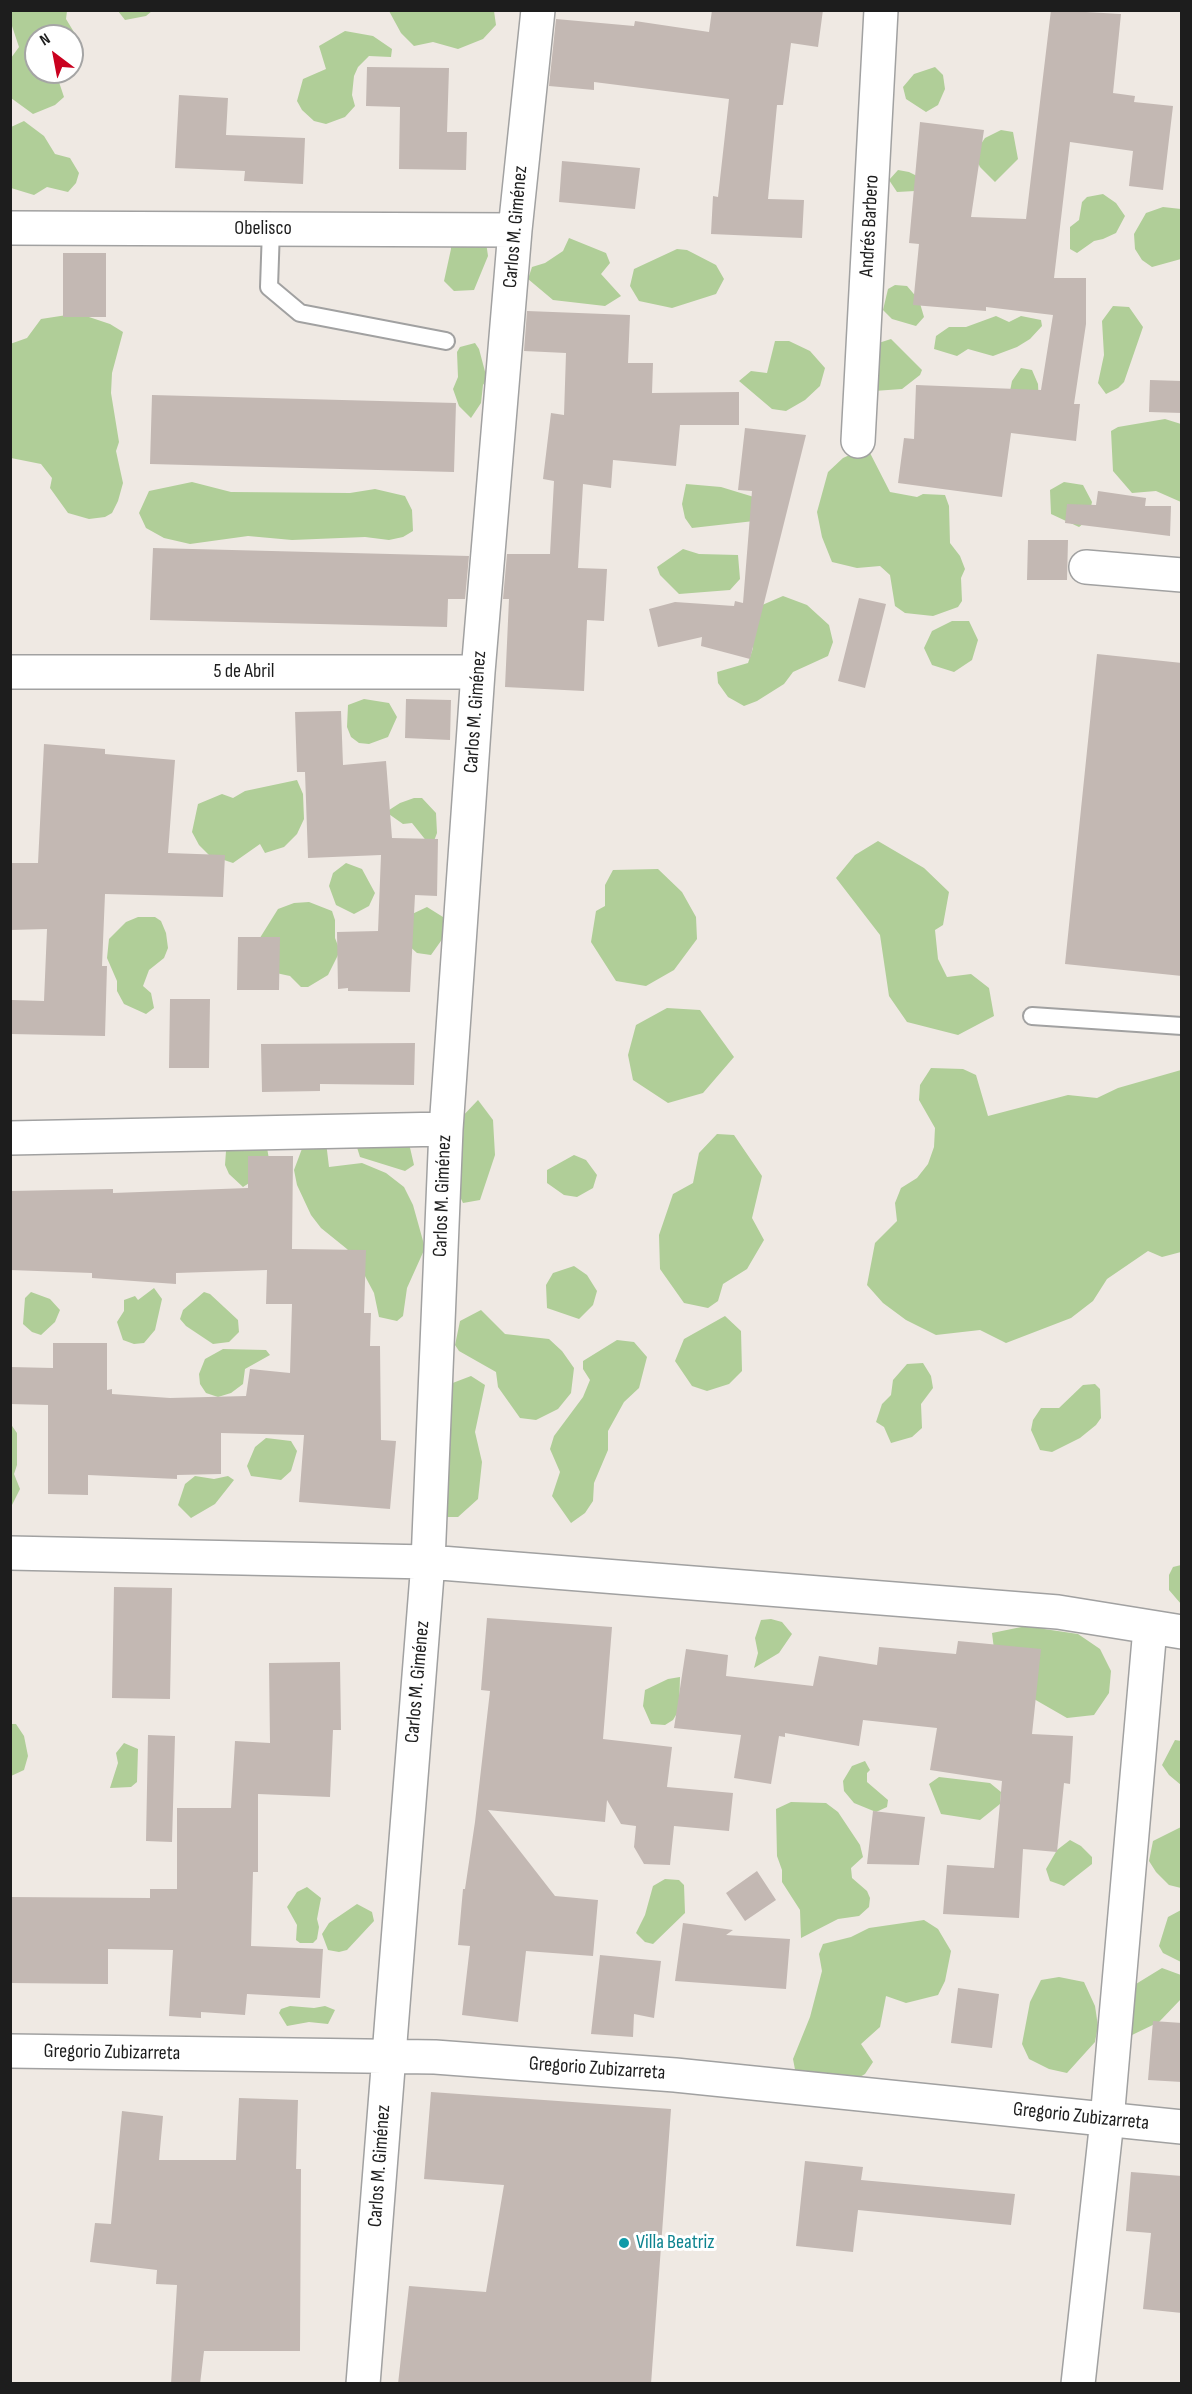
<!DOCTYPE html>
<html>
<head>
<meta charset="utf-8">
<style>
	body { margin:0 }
	#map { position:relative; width:1192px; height:2394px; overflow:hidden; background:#efe9e3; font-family:"Sofia Sans Condensed",sans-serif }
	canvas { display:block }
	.frame { position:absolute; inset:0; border:12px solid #1d1d1d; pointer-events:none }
	.north { position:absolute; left:24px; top:24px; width:60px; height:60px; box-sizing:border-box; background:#fff; border:2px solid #a5a5a5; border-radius:50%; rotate:328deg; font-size:16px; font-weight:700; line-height:24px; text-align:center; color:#1d1d1d }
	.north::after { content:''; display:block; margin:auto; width:21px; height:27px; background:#ca011f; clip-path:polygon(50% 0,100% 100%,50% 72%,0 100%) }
</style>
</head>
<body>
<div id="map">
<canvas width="1192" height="2394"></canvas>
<div class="frame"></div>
<div class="north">N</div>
</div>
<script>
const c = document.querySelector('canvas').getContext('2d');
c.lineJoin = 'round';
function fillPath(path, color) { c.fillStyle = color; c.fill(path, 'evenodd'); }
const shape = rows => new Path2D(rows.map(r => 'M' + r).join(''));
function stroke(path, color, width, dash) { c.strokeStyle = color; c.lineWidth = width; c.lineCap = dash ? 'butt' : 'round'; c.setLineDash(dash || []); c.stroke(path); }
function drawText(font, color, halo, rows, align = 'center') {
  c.font = font + ' "Sofia Sans Condensed",sans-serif'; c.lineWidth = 6; c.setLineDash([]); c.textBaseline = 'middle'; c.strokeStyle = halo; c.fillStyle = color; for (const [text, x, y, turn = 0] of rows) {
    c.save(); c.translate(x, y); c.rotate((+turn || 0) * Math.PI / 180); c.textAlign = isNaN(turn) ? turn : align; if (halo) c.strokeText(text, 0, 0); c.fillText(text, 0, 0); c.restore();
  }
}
fillPath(shape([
	[11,10,67,11,66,19,80,42,78,53,72,58,72,36,36,36,36,72,62,72,59,82,64,97,55,105,33,114,11,98,11,58,19,47,11,23],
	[118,11,152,11,146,16,125,20],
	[389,11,494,11,496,25,483,39,458,49,433,42,414,46,401,33],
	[345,31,373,36,392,49,391,57,369,56,358,67,354,76,352,95,355,106,345,117,326,124,314,121,302,110,297,101,303,79,326,69,319,46],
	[935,67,943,75,945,89,938,105,926,112,906,99,903,87,914,74],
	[24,121,44,136,55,154,70,158,79,173,76,183,68,192,47,187,34,195,11,188,11,127],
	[1001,130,1013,132,1018,159,995,182,980,167,974,154,985,138],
	[898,170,909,172,927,181,915,191,897,192,889,180],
	[1103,194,1116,203,1125,216,1116,233,1103,239,1094,241,1077,253,1070,249,1070,227,1079,220,1082,202,1087,197],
	[1163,207,1181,209,1181,259,1152,267,1142,260,1135,249,1134,234,1146,213],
	[450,235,486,242,488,256,474,290,454,291,444,281,451,249],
	[569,238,606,253,610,263,601,274,621,296,605,306,553,300,528,279,532,267,545,263,563,251],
	[677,249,687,250,716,265,724,279,716,294,672,308,639,301,630,286,634,269],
	[895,285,907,286,919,300,924,317,916,326,892,319,883,310,888,289],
	[1113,306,1129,307,1143,327,1124,382,1118,388,1106,394,1098,383,1104,355,1102,321],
	[67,315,83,315,110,324,123,332,112,373,111,393,119,442,116,451,123,483,118,501,112,513,105,517,89,519,68,513,50,488,52,478,41,464,11,458,10,344,27,338,41,319],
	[996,316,1009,322,1021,316,1041,320,1042,326,1030,339,1017,347,993,356,968,349,957,356,934,349,936,336,949,327,966,327],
	[891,339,922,370,920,375,902,389,874,391,860,349],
	[775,341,789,341,810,351,825,368,820,386,805,400,786,411,772,409,739,381,751,371,767,373],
	[475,343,479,349,487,379,483,385,481,403,471,418,459,406,453,389,458,377,457,352,460,347],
	[1021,368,1032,370,1038,384,1039,405,1009,396,1012,381],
	[1165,419,1181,424,1181,502,1156,491,1132,493,1113,471,1111,431,1118,427],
	[854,453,870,453,890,492,917,497,923,494,945,495,949,506,950,543,960,556,965,569,961,578,962,601,958,607,933,616,905,613,895,606,890,575,880,566,857,568,832,562,822,537,817,512,828,472,843,458],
	[192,482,231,492,350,493,375,489,405,496,412,510,413,531,403,537,389,540,365,537,292,540,248,536,190,544,164,538,146,528,139,513,149,491],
	[1064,482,1083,485,1092,502,1088,520,1079,527,1051,514,1050,490],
	[686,484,721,487,767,501,763,520,692,528,685,518,682,504],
	[683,549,699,554,738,555,740,579,730,590,679,594,660,575,657,567],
	[783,596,807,605,829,625,833,642,828,656,793,672,784,684,757,701,744,706,728,697,718,683,717,672,748,663,753,648,753,609],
	[952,621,969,621,978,640,972,660,954,672,932,665,924,648,932,631],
	[364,699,389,703,397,717,388,737,369,744,359,743,351,737,347,727,348,705],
	[297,780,303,794,304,819,297,834,284,847,265,853,260,844,233,863,209,855,199,845,192,832,198,804,222,794,233,798,245,791],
	[414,798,422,798,436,813,437,833,434,841,428,843,412,823,403,824,386,812,400,803],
	[878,841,924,868,949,892,943,925,935,930,938,959,947,977,971,974,989,988,994,1016,958,1035,907,1022,889,996,880,935,836,878,855,855],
	[346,863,362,869,375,893,369,906,354,914,336,905,329,886,333,873],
	[658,869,682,892,696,917,697,939,674,970,646,986,616,981,591,942,596,911,605,906,605,885,613,870],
	[309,902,332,911,335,920,335,938,340,951,328,975,308,987,301,987,290,976,276,973,258,941,278,909,294,903],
	[427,907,443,917,448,931,431,955,417,953,407,944,410,915],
	[138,917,155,917,161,921,166,933,168,948,164,958,149,970,143,986,151,993,154,1008,146,1014,124,1004,117,991,117,981,107,958,109,939,126,922],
	[667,1008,700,1010,734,1057,703,1093,668,1103,633,1080,628,1055,636,1025],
	[931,1068,963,1069,976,1075,988,1116,1068,1095,1097,1098,1118,1088,1181,1070,1181,1252,1162,1257,1148,1251,1107,1279,1093,1301,1071,1318,1006,1343,980,1330,936,1335,906,1320,883,1303,867,1285,875,1243,897,1221,895,1203,901,1188,917,1178,928,1164,934,1147,935,1128,919,1100,920,1085],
	[478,1100,493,1120,495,1155,480,1200,463,1203,453,1182,458,1121],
	[243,1134,266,1142,270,1165,266,1172,243,1187,229,1174,225,1165,226,1151],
	[717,1134,734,1135,762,1176,752,1218,764,1240,747,1269,723,1284,718,1301,708,1308,684,1303,660,1269,659,1235,673,1194,693,1183,699,1153],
	[408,1139,414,1165,405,1171,360,1157,355,1141],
	[326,1142,329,1167,362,1163,386,1173,404,1187,413,1205,425,1248,407,1288,403,1316,397,1321,379,1317,374,1293,357,1261,347,1249,321,1228,311,1215,297,1185,294,1170,303,1146],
	[574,1155,586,1160,597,1175,593,1188,577,1197,564,1195,547,1183,547,1170],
	[574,1266,587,1275,597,1291,593,1305,579,1319,547,1308,546,1285,553,1273],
	[154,1288,162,1299,155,1330,144,1343,134,1344,123,1340,117,1322,124,1311,124,1300,135,1296,138,1300],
	[31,1292,50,1299,60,1310,55,1322,41,1335,32,1332,23,1324,25,1298],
	[204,1292,210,1294,238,1320,239,1332,229,1342,213,1344,186,1326,180,1319,183,1310],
	[481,1310,505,1334,549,1339,562,1351,574,1368,571,1393,558,1409,536,1420,520,1418,498,1387,496,1372,459,1351,455,1345,460,1321],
	[725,1316,741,1331,742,1371,729,1384,707,1391,692,1386,675,1361,684,1339],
	[617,1340,634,1342,647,1357,639,1388,624,1402,608,1431,608,1450,594,1483,593,1501,585,1513,571,1523,552,1496,560,1472,550,1449,554,1436,583,1397,590,1380,583,1369,583,1361],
	[223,1349,266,1350,270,1355,245,1369,243,1384,231,1393,218,1397,206,1393,200,1384,199,1374,205,1359],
	[923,1363,931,1376,933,1388,921,1404,922,1428,912,1437,891,1443,884,1427,876,1422,882,1404,891,1395,893,1380,907,1364],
	[471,1376,485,1385,475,1432,482,1462,478,1499,458,1517,432,1517,450,1384],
	[1095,1384,1100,1389,1101,1418,1096,1425,1080,1438,1052,1452,1040,1450,1031,1430,1033,1420,1041,1408,1059,1408,1083,1385],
	[10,1423,17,1433,17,1465,14,1474,20,1489,11,1507],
	[266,1438,291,1441,297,1451,291,1471,281,1480,251,1476,247,1466,255,1447],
	[195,1476,214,1479,228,1476,234,1480,215,1504,191,1518,178,1505,185,1484],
	[1181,1565,1182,1565,1181,1604,1169,1590,1169,1575,1173,1567],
	[771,1619,782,1622,792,1634,779,1653,754,1668,758,1653,755,1638,761,1620],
	[1036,1624,1044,1629,1078,1634,1100,1649,1111,1671,1109,1693,1094,1715,1067,1718,1027,1695,994,1649,992,1633],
	[680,1677,679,1710,673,1720,665,1725,651,1724,643,1706,645,1690,668,1679],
	[10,1724,16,1724,24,1736,28,1756,24,1770,11,1776],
	[1175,1740,1181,1741,1181,1785,1169,1775,1162,1765],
	[124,1743,138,1749,137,1782,131,1787,110,1788,118,1763,116,1753],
	[865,1761,870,1770,867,1773,867,1782,888,1800,887,1807,876,1812,854,1803,844,1791,843,1781,852,1766],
	[939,1777,990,1783,1001,1792,1000,1804,980,1820,941,1814,929,1784],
	[791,1802,826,1803,838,1812,860,1845,863,1857,851,1868,852,1878,867,1891,870,1898,869,1907,859,1916,838,1919,801,1938,800,1910,782,1882,782,1870,777,1856,776,1809],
	[1181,1827,1182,1827,1181,1888,1169,1885,1156,1872,1149,1861,1153,1841],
	[1070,1840,1081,1846,1092,1857,1092,1864,1064,1886,1050,1881,1046,1869,1057,1850],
	[665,1879,679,1880,684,1885,685,1913,653,1944,645,1942,636,1933,645,1915,653,1886],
	[307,1887,321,1898,317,1919,319,1927,317,1939,313,1943,300,1943,296,1940,297,1925,287,1907,297,1892],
	[357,1904,372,1912,374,1921,347,1950,339,1952,328,1950,322,1934,329,1923],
	[1181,1910,1181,1962,1163,1953,1159,1946,1168,1917],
	[924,1920,938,1929,951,1951,945,1981,938,1995,906,2003,886,1996,880,2027,861,2044,873,2062,865,2074,838,2090,797,2080,793,2059,810,2017,822,1971,819,1954,823,1944,851,1937,869,1928],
	[1162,1968,1181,1975,1181,1999,1159,2022,1132,2035,1125,2027,1131,1987],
	[1059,1977,1084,1982,1095,2006,1098,2026,1095,2042,1067,2073,1049,2069,1029,2059,1022,2044,1030,2002,1041,1980],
	[290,2006,314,2008,325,2006,335,2010,328,2024,309,2022,287,2026,279,2013,281,2009]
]), '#b0ce98');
fillPath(shape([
	[712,10,823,10,818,47,791,43,783,105,777,105,768,199,804,200,802,238,711,234,713,196,718,197,729,99,594,82,594,90,549,86,556,19,634,26,635,21,709,32],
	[1051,10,1121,14,1113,93,1135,96,1134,102,1173,106,1163,190,1129,186,1133,151,1070,142,1054,278,1086,278,1086,324,1074,404,1080,404,1076,441,1011,433,1002,497,898,483,904,438,914,439,916,385,1041,390,1053,315,986,307,986,311,913,305,919,244,909,243,920,122,984,130,971,217,1026,219],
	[367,67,449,68,447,132,467,132,466,170,399,169,400,107,366,106],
	[179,95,228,98,226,135,305,138,303,184,244,181,245,171,175,168],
	[562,161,640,168,635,209,559,202],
	[63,253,106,253,106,317,63,317],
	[527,311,630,315,628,363,653,363,652,393,739,392,739,425,680,425,676,466,613,460,611,488,583,484,578,568,607,569,604,621,587,620,584,691,505,687,509,599,503,599,507,554,550,554,554,481,543,479,551,413,564,415,566,353,524,351],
	[1150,380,1182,381,1182,413,1149,412],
	[152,395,456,403,454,472,150,464],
	[745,428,806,435,750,659,701,646,702,637,658,647,649,609,675,602,734,606,735,601,743,603,752,491,738,490],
	[1098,491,1146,498,1145,506,1171,506,1170,536,1065,523,1067,504,1096,505],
	[1028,540,1068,540,1067,580,1027,580],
	[153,548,469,556,465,599,448,599,447,627,150,620],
	[859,598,886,604,865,688,838,681],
	[1097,654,1182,663,1182,976,1065,964],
	[406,699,451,700,450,740,405,738],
	[341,711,343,765,386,761,392,838,438,839,437,896,415,895,410,992,348,991,348,988,338,989,337,932,378,931,381,855,308,858,305,772,297,772,295,712],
	[44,744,105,749,105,754,175,760,168,853,225,855,223,897,105,894,102,966,107,966,105,1036,11,1034,12,1000,44,1001,47,929,10,930,10,863,38,863],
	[238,937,280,937,279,990,237,990],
	[170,999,210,999,209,1068,169,1068],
	[415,1043,414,1085,320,1084,320,1091,262,1092,261,1044],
	[248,1156,293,1156,292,1249,366,1250,364,1313,371,1313,370,1346,380,1346,381,1440,396,1441,390,1509,299,1502,304,1435,221,1433,221,1474,177,1475,177,1479,88,1475,88,1495,48,1494,48,1405,10,1404,10,1367,53,1368,53,1343,107,1343,107,1390,112,1389,112,1394,170,1398,246,1396,250,1369,290,1373,292,1304,266,1304,267,1270,176,1273,176,1284,92,1278,92,1273,10,1270,10,1191,113,1189,113,1193,248,1188],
	[114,1587,172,1588,170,1699,112,1698],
	[487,1618,612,1627,603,1739,672,1747,667,1787,733,1793,729,1831,674,1826,670,1865,644,1864,634,1847,636,1826,621,1824,607,1800,605,1822,488,1810,555,1896,598,1900,593,1956,526,1951,518,2022,462,2015,470,1946,458,1945,463,1889,465,1889,475,1822,490,1691,481,1690],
	[958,1641,1041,1649,1032,1734,1073,1736,1070,1784,1064,1783,1057,1852,1023,1849,1019,1918,943,1914,947,1865,994,1868,1002,1781,930,1770,937,1728,863,1720,859,1746,785,1733,785,1737,779,1736,771,1784,734,1778,741,1735,674,1728,686,1649,728,1655,726,1676,813,1686,819,1656,877,1665,879,1647,956,1654],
	[340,1662,341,1730,333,1730,330,1797,258,1794,258,1872,253,1872,251,1946,323,1949,320,1998,247,1994,245,2015,201,2012,201,2018,169,2016,173,1950,108,1949,108,1984,10,1983,10,1897,150,1898,150,1889,177,1889,177,1808,231,1808,235,1741,270,1743,269,1663],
	[148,1735,175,1736,172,1842,146,1841],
	[873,1811,925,1817,919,1865,867,1864],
	[757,1871,776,1900,745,1921,726,1893],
	[683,1923,733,1930,726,1935,790,1939,786,1989,675,1981],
	[600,1955,661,1961,654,2018,634,2014,633,2037,591,2034],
	[958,1988,999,1994,992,2048,951,2043],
	[1153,2021,1182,2023,1182,2082,1148,2080],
	[431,2092,671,2109,651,2384,398,2384,409,2286,486,2292,504,2185,424,2179],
	[239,2098,298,2100,296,2169,301,2169,300,2351,204,2351,200,2384,171,2384,177,2285,156,2284,157,2270,90,2262,95,2223,111,2224,122,2111,163,2116,159,2160,236,2160],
	[805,2161,863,2167,861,2180,1015,2194,1011,2225,858,2210,853,2252,796,2246],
	[1131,2172,1182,2176,1182,2313,1143,2309,1151,2233,1126,2231]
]), '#c3b8b3');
const service = shape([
	[271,229,269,287,300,313,446,341],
	[1032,1016,1182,1026]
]);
const minor = shape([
	[10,228,515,230],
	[858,441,881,10],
	[1086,567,1182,575],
	[10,672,478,672],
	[10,1138,446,1129],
	[10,1553,428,1562,1058,1612,1182,1632],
	[10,2051,435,2057,675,2075,1182,2127],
	[363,2384,428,1562,446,1129,478,672,515,230,538,10],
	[1078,2384,1107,2120,1150,1628]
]);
stroke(service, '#a1a1a1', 20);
stroke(minor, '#a1a1a1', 36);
stroke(service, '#fff', 16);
stroke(minor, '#fff', 33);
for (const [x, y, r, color] of [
	[624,2243,6,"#0f9aa8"]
]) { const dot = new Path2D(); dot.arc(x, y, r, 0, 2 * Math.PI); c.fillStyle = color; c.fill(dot); stroke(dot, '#fff', 2); }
drawText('20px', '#1d1d1d', '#fff', [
	["Andrés Barbero",870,226,-87],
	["Carlos M. Giménez",516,227,-85],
	["Obelisco",263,229],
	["5 de Abril",244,672],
	["Carlos M. Giménez",476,712,-86],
	["Carlos M. Giménez",443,1196,-88],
	["Carlos M. Giménez",418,1682,-85],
	["Gregorio Zubizarreta",112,2053,1],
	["Gregorio Zubizarreta",597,2069,4],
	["Gregorio Zubizarreta",1081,2117,6],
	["Carlos M. Giménez",380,2166,-86]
]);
drawText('20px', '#0d838f', '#fff', [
	["Villa Beatriz",636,2243]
], 'left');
</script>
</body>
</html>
